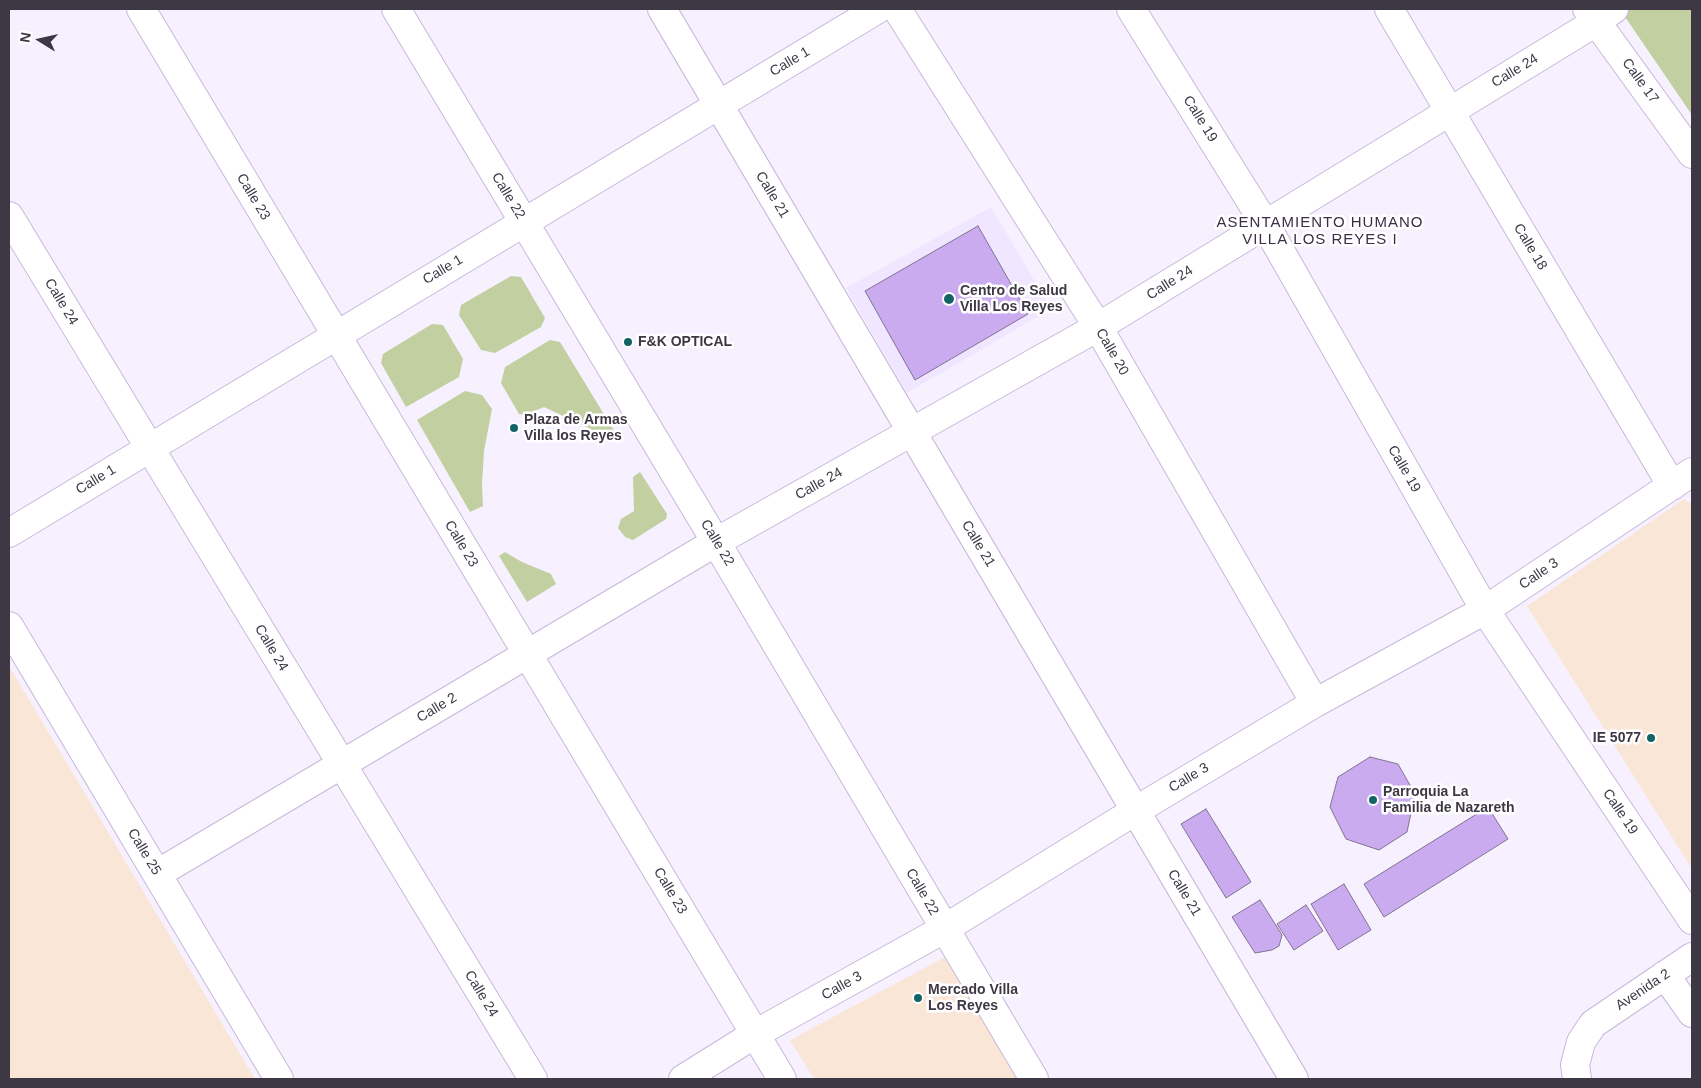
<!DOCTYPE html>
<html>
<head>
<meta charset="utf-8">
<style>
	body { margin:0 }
	#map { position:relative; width:1701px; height:1088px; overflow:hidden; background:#f7f1ff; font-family:Helvetica,sans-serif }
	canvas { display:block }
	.frame { position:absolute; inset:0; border:10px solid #3e3845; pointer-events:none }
	.north { position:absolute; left:15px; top:15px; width:50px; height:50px; -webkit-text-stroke:4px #fff; paint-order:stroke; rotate:280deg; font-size:14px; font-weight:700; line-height:20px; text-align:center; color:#3e3845 }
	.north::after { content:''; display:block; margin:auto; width:18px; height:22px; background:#3e3845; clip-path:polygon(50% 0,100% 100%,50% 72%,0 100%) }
</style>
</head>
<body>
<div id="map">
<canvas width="1701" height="1088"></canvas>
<div class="frame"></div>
<div class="north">N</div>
</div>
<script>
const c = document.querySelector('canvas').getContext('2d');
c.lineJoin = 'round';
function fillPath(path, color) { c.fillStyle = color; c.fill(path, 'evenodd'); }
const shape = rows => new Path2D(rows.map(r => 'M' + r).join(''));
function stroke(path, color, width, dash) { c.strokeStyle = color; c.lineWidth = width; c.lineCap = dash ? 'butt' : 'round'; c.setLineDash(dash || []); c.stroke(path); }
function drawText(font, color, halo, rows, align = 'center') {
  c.font = font + ' Helvetica,sans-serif'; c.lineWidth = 5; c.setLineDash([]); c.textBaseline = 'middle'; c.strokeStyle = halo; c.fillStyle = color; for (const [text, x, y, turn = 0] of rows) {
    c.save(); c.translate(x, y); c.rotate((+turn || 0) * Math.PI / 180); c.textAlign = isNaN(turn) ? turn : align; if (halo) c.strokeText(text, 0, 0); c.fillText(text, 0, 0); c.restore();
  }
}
fillPath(shape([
	[1684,499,1692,504,1692,869,1527,606],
	[9,666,255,1079,9,1079],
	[945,957,1017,1079,814,1079,790,1040]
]), '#fae6d7');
fillPath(shape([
	[991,207,1051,309,907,393,846,288]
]), '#f1e6ff');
fillPath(shape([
	[1625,9,1692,9,1692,115,1621,11],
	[511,276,521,277,545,318,541,327,495,353,481,350,459,315,461,305],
	[432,324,443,325,463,359,459,377,406,407,381,363,383,354],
	[550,340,560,342,616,434,609,438,544,407,525,415,519,414,501,383,505,367],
	[465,391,482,395,492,409,484,451,482,485,483,506,470,512,417,420],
	[640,472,667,514,666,519,633,540,625,537,618,528,621,519,634,511,633,477],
	[505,552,522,562,551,574,556,584,527,602,499,556]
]), '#c2cfa0');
const building = shape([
	[978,226,1028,314,915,380,865,291,978,226],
	[1370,757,1398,764,1415,794,1407,832,1379,850,1346,839,1330,807,1338,777,1370,757],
	[1488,807,1508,839,1384,917,1364,884,1488,807],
	[1206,809,1251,882,1226,898,1181,824,1206,809],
	[1344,884,1371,930,1338,950,1311,904,1344,884],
	[1260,900,1282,935,1279,946,1272,950,1255,953,1232,917,1260,900],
	[1306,905,1323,931,1294,950,1277,924,1306,905]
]);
fillPath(building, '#cbabef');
stroke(building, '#807290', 1);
const minor = shape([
	[141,9,782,1079],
	[396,9,716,542,1034,1079],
	[662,9,1294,1079],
	[897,9,1098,327,1315,703],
	[1131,9,1265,224,1485,610,1692,920],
	[1389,9,1672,486],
	[1587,9,1692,154],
	[9,216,533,1079],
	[9,533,878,9],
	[9,626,279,1079],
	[157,874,716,542,1098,327,1596,22,1614,9],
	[1665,975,1692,1013],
	[683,1079,755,1034,944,929,1135,811,1315,703,1485,610,1692,472],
	[1577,1079,1575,1065,1581,1042,1593,1024,1692,957]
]);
stroke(minor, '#c7b8d9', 30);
stroke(minor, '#fff', 28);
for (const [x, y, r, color] of [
	[949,299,6,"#136366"],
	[628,342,5,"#136366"],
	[514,428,5,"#136366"],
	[1651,738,5,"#136366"],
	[1373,800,5,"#136366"],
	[918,998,5,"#136366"]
]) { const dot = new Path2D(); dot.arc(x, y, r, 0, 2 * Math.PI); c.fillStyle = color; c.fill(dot); stroke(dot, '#fff', 2); }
drawText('14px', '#3e3845', '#fff', [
	["Calle 1",790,62,-31],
	["Calle 24",1515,71,-31],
	["Calle 17",1640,81,54],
	["Calle 19",1200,119,58],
	["Calle 21",772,195,59],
	["Calle 22",508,196,59],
	["Calle 23",253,197,59],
	["Calle 18",1530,247,59],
	["Calle 1",443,270,-31],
	["Calle 24",1170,283,-32],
	["Calle 24",61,302,59],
	["Calle 20",1112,352,60],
	["Calle 19",1404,469,60],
	["Calle 1",96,480,-31],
	["Calle 24",819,484,-29],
	["Calle 22",717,543,59],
	["Calle 23",461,544,59],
	["Calle 21",978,544,59],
	["Calle 3",1539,574,-34],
	["Calle 24",271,648,59],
	["Calle 2",437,708,-31],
	["Calle 3",1189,778,-31],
	["Calle 19",1620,812,56],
	["Calle 25",144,852,59],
	["Calle 23",670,891,59],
	["Calle 22",922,892,60],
	["Calle 21",1184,893,59],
	["Calle 3",842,986,-29],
	["Avenida 2",1643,990,-34],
	["Calle 24",481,994,59]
]);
drawText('bold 14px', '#3e3845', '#fff', [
	["Centro de Salud",960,291],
	["Villa Los Reyes",960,307],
	["F&K OPTICAL",638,342],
	["Plaza de Armas",524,420],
	["Villa los Reyes",524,436],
	["IE 5077",1641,738,"right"],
	["Parroquia La",1383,792],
	["Familia de Nazareth",1383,808],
	["Mercado Villa",928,990],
	["Los Reyes",928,1006]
], 'left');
c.letterSpacing = '1px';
drawText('15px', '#3a2e48', '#fff', [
	["ASENTAMIENTO HUMANO",1320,223],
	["VILLA LOS REYES I",1320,240]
]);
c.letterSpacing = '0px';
</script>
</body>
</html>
